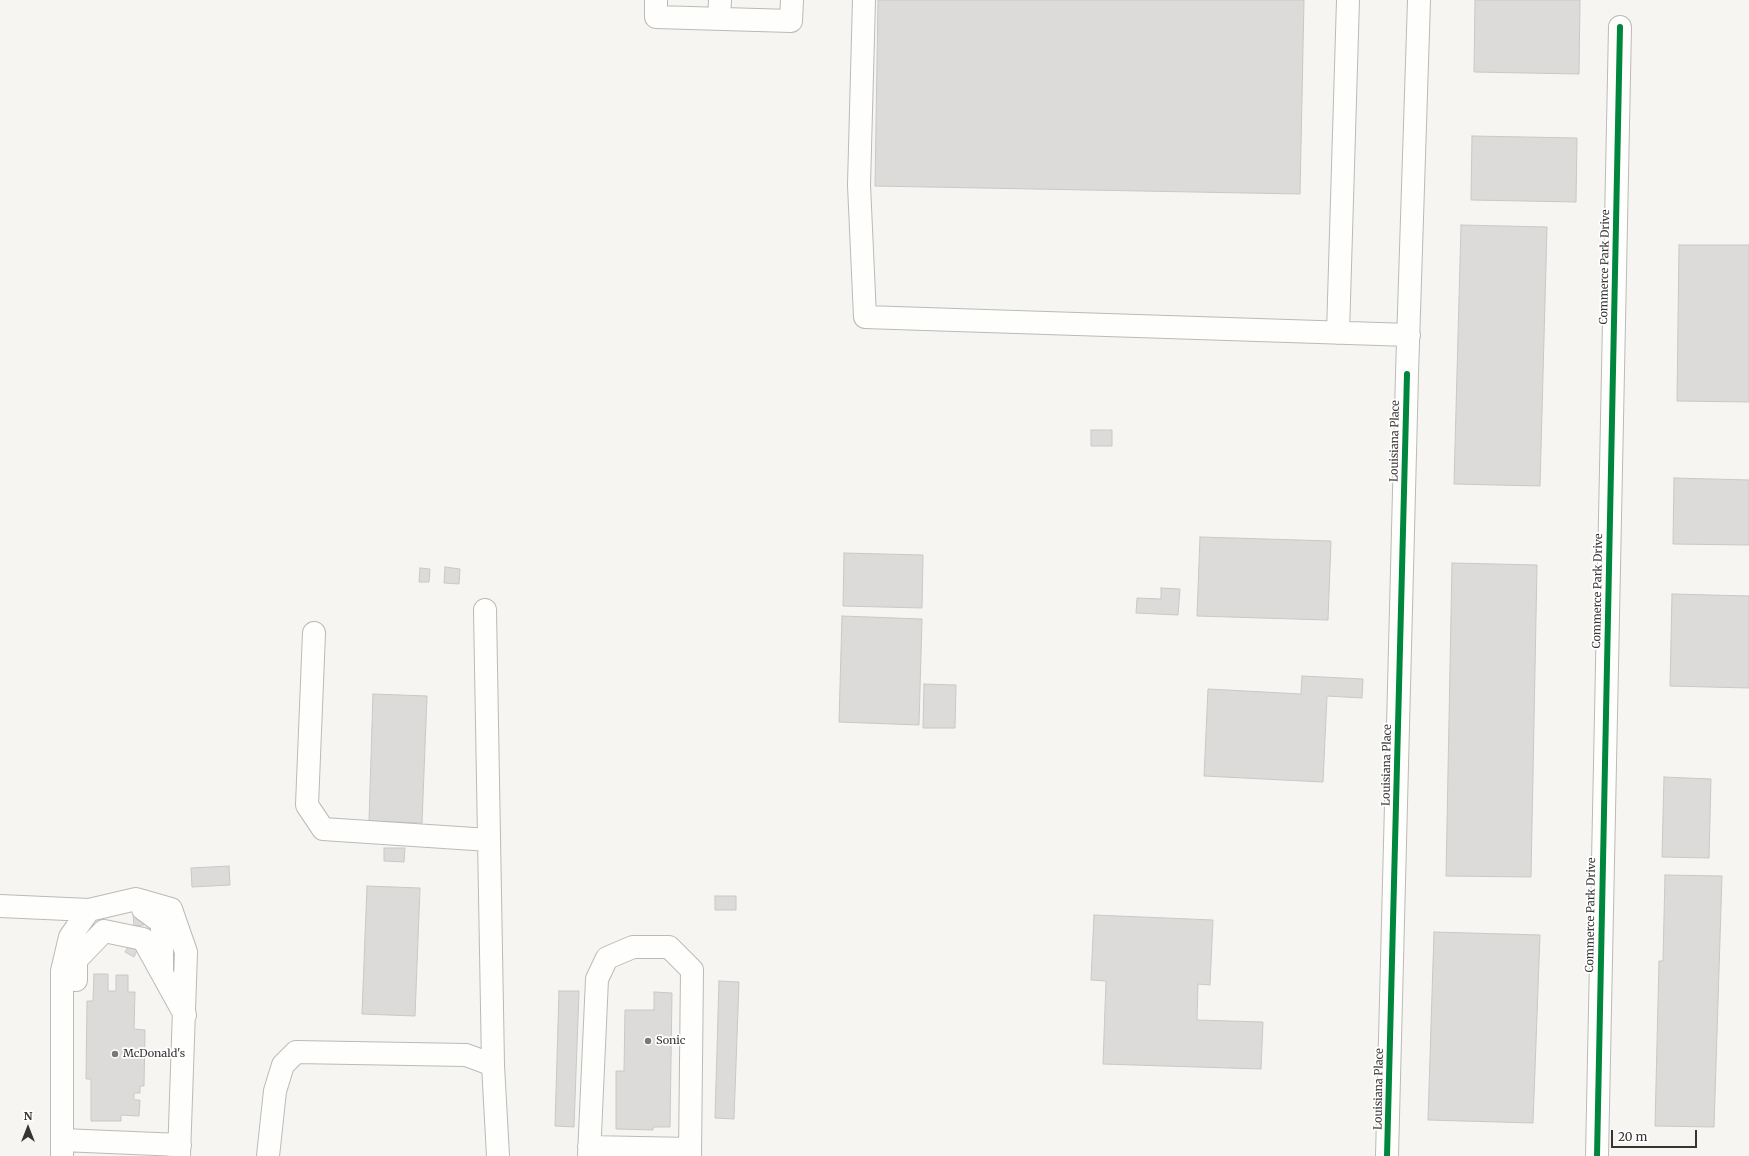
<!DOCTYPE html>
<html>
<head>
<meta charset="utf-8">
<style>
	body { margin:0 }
	#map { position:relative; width:1749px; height:1156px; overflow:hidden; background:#f6f5f2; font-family:Merriweather,serif }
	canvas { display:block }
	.north { position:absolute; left:8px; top:1108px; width:40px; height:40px; -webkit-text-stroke:3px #fff; paint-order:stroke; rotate:0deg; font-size:11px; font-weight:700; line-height:16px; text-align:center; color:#363533 }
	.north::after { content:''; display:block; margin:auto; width:14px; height:18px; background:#363533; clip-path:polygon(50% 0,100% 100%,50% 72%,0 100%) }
	.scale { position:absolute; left:1611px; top:1130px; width:86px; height:18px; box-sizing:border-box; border:2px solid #363533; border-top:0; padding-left:5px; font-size:12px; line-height:14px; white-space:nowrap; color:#363533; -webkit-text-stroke:3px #fff; paint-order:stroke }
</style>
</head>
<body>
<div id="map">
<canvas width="1749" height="1156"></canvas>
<div class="north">N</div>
<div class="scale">20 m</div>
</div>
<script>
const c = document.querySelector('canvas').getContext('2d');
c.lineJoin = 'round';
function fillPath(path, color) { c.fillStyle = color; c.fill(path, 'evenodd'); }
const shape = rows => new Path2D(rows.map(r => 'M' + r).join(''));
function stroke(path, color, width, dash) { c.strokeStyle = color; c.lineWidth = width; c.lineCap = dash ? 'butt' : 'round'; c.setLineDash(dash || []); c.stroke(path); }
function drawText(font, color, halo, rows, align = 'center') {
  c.font = font + ' Merriweather,serif'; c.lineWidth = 3.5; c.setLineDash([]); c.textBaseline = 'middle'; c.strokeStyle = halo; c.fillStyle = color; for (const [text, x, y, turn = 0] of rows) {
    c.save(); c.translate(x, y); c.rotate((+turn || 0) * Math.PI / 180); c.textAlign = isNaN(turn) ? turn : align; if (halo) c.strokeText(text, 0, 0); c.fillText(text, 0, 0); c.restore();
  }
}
const building = shape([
	[878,0,1304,0,1300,194,875,186,878,0],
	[1475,0,1580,0,1579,74,1474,72,1475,0],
	[1472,136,1577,138,1576,202,1471,200,1472,136],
	[1461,225,1547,227,1540,486,1454,484,1461,225],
	[1679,245,1749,245,1749,402,1677,401,1679,245],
	[1091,430,1112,430,1112,446,1091,446,1091,430],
	[1674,478,1749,480,1749,545,1673,544,1674,478],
	[1200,537,1331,541,1328,620,1197,616,1200,537],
	[844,553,923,555,922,608,843,606,844,553],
	[1452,563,1537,565,1531,877,1446,876,1452,563],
	[445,567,460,569,459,584,444,583,445,567],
	[420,568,430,569,429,582,419,582,420,568],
	[1161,588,1180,589,1178,615,1136,613,1137,598,1161,599,1161,588],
	[1672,594,1749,596,1749,688,1670,686,1672,594],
	[842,616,922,619,919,725,839,722,842,616],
	[1302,676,1363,679,1362,698,1327,696,1323,782,1204,776,1208,689,1301,694,1302,676],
	[924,684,956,685,955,728,923,728,924,684],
	[373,694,427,696,422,823,369,821,373,694],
	[1664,777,1711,779,1709,858,1662,857,1664,777],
	[384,848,405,848,404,862,384,861,384,848],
	[229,866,230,885,192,887,191,868,229,866],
	[1665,875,1722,876,1714,1127,1655,1126,1659,961,1663,961,1665,875],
	[367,886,420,888,415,1016,362,1014,367,886],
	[715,896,736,896,736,910,715,910,715,896],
	[143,912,144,925,134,926,133,914,143,912],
	[1094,915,1213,920,1210,985,1198,984,1197,1020,1263,1022,1261,1069,1103,1064,1106,981,1091,980,1094,915],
	[1434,932,1540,935,1533,1123,1428,1120,1434,932],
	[131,941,139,946,134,957,125,952,131,941],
	[94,974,108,974,108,991,116,991,116,975,128,975,128,992,135,992,134,1029,145,1030,144,1086,140,1086,140,1093,134,1093,134,1100,140,1100,139,1116,121,1115,121,1121,91,1121,91,1079,86,1079,87,1001,93,1001,94,974],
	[719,981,739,982,734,1119,715,1118,719,981],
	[559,991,579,991,574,1127,555,1126,559,991],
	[654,992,672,993,670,1127,653,1127,653,1130,616,1129,616,1071,624,1071,625,1010,654,1010,654,992]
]);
fillPath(building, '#dcdbda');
stroke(building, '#c9c8c7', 1);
const minor = shape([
	[656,0,656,17,791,21,792,0],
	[864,0,859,185,865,317,1409,335],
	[719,19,720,0],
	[1338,333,1348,0],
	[485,610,493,1065],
	[314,633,307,805,323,829,489,840],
	[0,906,89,910],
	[143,909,162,923,162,972],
	[76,980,76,960,104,931,143,939,185,1015],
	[62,1140,180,1145],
	[589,1147,690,1149],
	[62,1156,62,971,70,937,89,910,136,899,171,909,186,952,179,1156],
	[268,1156,275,1091,283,1065,296,1052,466,1055,493,1065,498,1156],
	[589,1156,597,979,607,958,633,947,669,947,692,970,690,1156],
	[1387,1156,1407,374,1419,0],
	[1597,1156,1620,27]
]);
stroke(minor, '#bbbab8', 24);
stroke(minor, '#fefefd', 22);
stroke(shape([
	[1387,1156,1407,374],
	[1597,1156,1620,27]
]), '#00873e', 6);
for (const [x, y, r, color] of [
	[648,1041,4,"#797876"],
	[115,1054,4,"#797876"]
]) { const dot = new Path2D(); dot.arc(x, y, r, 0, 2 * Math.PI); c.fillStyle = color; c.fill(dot); stroke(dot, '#fff', 1.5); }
drawText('11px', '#363533', '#fff', [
	["Commerce Park Drive",1605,267,-89],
	["Louisiana Place",1395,441,-89],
	["Commerce Park Drive",1598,591,-89],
	["Louisiana Place",1387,765,-89],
	["Commerce Park Drive",1591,915,-89],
	["Louisiana Place",1379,1089,-89]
]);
drawText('11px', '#363533', '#fff', [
	["Sonic",656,1041],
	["McDonald's",123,1054]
], 'left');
</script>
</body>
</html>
